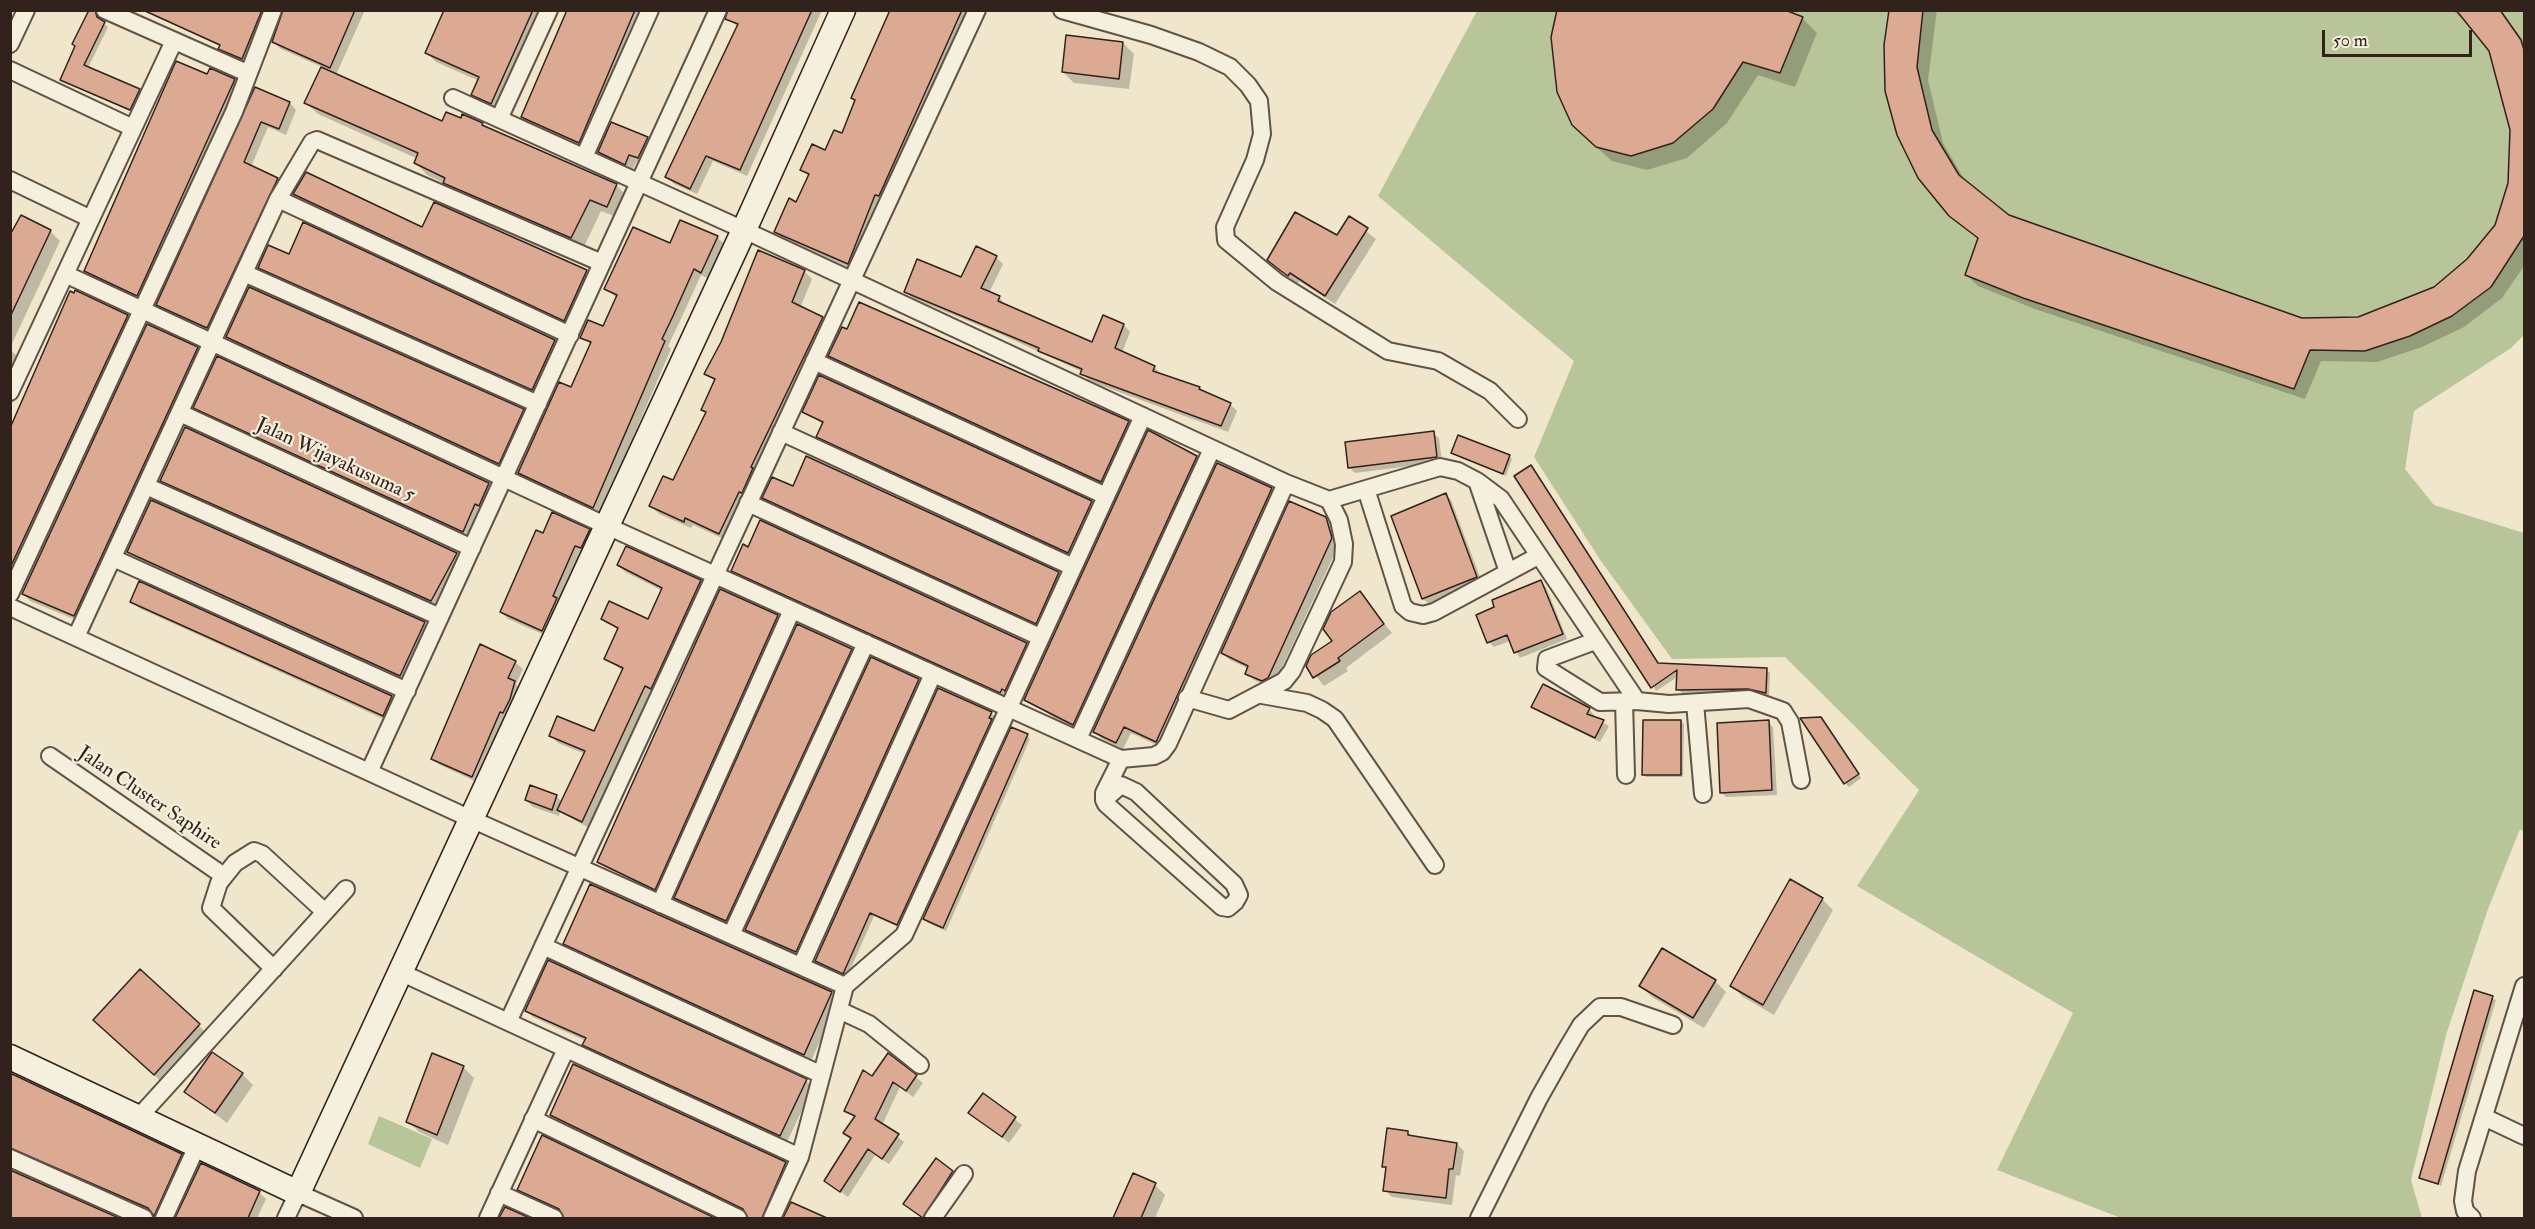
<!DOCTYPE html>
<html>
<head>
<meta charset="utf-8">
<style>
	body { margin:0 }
	#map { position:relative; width:2535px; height:1229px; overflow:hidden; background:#efe6cc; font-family:"IM FELL Double Pica",serif }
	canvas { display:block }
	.frame { position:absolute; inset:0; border:12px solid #31221b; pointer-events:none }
	.scale { position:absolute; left:2322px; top:30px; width:150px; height:27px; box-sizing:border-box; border:3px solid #31221b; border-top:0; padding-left:8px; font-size:18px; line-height:21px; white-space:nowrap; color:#31221b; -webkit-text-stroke:4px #f5efde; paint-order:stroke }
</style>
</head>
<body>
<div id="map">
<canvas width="2535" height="1229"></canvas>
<div class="frame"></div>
<div class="scale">50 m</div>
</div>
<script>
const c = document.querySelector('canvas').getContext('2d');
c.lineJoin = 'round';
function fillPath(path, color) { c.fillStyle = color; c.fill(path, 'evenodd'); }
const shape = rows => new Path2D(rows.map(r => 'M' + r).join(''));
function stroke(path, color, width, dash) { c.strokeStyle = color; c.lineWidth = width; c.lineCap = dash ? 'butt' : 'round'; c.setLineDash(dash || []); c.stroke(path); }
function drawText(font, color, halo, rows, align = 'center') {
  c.font = font + ' "IM FELL Double Pica",serif'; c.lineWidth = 4.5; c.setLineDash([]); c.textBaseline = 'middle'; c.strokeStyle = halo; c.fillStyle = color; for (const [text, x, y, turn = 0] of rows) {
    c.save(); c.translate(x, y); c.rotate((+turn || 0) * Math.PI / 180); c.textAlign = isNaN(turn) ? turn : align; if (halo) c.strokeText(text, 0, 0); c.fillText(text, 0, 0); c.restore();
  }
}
fillPath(shape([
	[1477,11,2524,11,2524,335,2511,348,2414,411,2405,469,2434,505,2524,533,2524,832,2520,829,2488,909,2446,1035,2411,1180,2422,1218,2121,1218,1997,1170,2073,1013,1857,886,1919,790,1785,657,1672,659,1601,561,1534,457,1574,361,1378,196],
	[379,1116,432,1139,420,1168,368,1144]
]), '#b8c598');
fillPath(shape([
	[90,10,100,10,99,20,108,27,88,68,139,91,143,94,134,113,62,80],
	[141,10,267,10,246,62,224,52,221,46],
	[295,10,365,10,336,75,443,123,461,120,482,124,487,129,616,185,628,197,619,218,601,211,583,249,456,194,444,183,427,175,416,163,418,159,318,114,306,103,322,67,281,49,274,42],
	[446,10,547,10,501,112,482,104,473,94,479,81,436,62,427,53],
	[568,10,645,10,585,148,528,123,522,117],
	[733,10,822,10,747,176,713,161,697,194,674,184,667,177,738,27,730,20],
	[892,10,973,10,855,270,783,239,775,232,797,204,809,177,802,169,842,135],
	[1891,10,1937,10,1928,80,1943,143,1967,184,2008,216,2302,319,2359,318,2435,288,2468,260,2496,226,2510,183,2512,129,2490,50,2471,26,2452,10,2501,10,2524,42,2524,266,2502,298,2464,327,2422,347,2377,362,2321,361,2305,399,2035,309,1978,286,1966,274,1979,240,1950,215],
	[1802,18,1817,33,1795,87,1758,75,1727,123,1687,158,1647,170,1612,161,1588,140],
	[1123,43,1134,54,1129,89,1074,83,1063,72],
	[210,70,234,81,241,87,144,302,93,278,86,271],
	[255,89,290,103,296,110,286,135,268,127,251,167,278,179,284,185,213,334,164,311,158,304],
	[647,138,654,145,646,164,637,161,632,171,607,159,599,152],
	[295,194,424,230,435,204,587,271,593,277,570,326,301,200],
	[1349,218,1376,239,1335,304,1299,281,1298,284,1292,280,1269,260,1337,237],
	[50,231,60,241,10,348,10,241],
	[717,237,724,244,709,279,701,275,679,323,668,346,671,349,600,514,526,479,519,473,572,389,591,345,582,337,603,328,617,298,606,289,671,245],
	[290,256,554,341,561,348,540,396,267,274,260,267],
	[996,257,1003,264,989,293,999,297,1006,306,1093,344,1104,317,1124,325,1130,332,1122,353,1154,367,1161,374,1199,388,1230,404,1237,411,1228,432,1089,381,1083,372,1000,334,912,298,906,291,962,279],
	[804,271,812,279,800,308,822,319,830,326,726,540,693,525,691,528,659,514,651,506,674,482,707,414,703,410,716,382,706,374],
	[127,316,135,323,10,590,10,430],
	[228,337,523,410,530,417,506,470,235,344],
	[197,349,204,356,81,622,30,601,23,594],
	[10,350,17,356,10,370],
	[830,356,1128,423,1135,430,1108,488,837,363],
	[820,377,1091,502,1098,509,1075,559,825,443,818,436,824,425,804,411],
	[195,407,488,484,495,491,470,538,202,414],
	[1433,433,1439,438,1442,462,1355,473,1349,467],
	[1453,453,1509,456,1512,459,1506,476],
	[1196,457,1203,464,1080,731,1060,722,1026,699],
	[807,458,1059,574,1066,581,1043,630,771,505,764,498,793,488],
	[1534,471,1659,664,1766,669,1770,673,1769,696,1753,692,1682,693,1678,689,1679,676,1656,691],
	[161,480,456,554,463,561,438,607,169,487],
	[1271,489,1278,496,1163,748,1131,733,1123,749,1102,739,1095,732],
	[1446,494,1451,500,1482,582,1429,604,1423,599,1393,516],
	[1325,519,1333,526,1338,546,1274,685,1270,687,1254,680,1247,673,1249,669,1230,660,1222,653],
	[589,531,596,538,549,637,508,619,501,612,543,535],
	[129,551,424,623,431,630,407,682,136,558],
	[618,565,700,581,707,588,589,828,560,812,559,816,533,807,526,800,556,796,562,802,585,754,558,743,551,736,594,733,623,671,606,659,619,630,603,619,648,621,663,591,625,572],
	[732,570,1026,644,1033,651,1008,699,739,577],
	[1541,582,1546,587,1567,639,1520,658,1510,641,1494,647,1489,642,1496,608],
	[1359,593,1392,633,1346,668,1348,671,1324,686,1308,666,1334,641],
	[132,601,391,697,398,704,390,722,139,608],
	[777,616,783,622,661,894,605,867,599,862],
	[851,650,854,653,729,924,679,901,676,898],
	[515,662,523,669,516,684,521,690,479,783,440,765,432,758],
	[918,680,922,684,799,955,750,933,747,930],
	[1533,707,1589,709,1594,715,1593,717,1609,726,1600,742,1539,712],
	[991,713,995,717,993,722,995,724,901,928,874,916,847,977,821,965,817,961],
	[1803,719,1824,722,1861,778,1849,787,1846,784],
	[1681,721,1684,724,1683,777,1646,777,1643,774],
	[1768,722,1773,727,1777,795,1726,797,1721,792],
	[1027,736,1030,739,946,931,928,923,925,919],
	[591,886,832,993,839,1000,811,1061,572,950,565,943],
	[1822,899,1833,910,1774,1015,1743,997,1732,986],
	[140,971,214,1040,169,1089,110,1034],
	[1715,981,1726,992,1704,1028,1652,997,1641,986],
	[2475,992,2496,1000,2441,1186,2421,1178],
	[527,1011,806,1081,813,1087,787,1142,591,1051,584,1044,586,1041,533,1017],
	[889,1055,923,1083,913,1097,900,1087,882,1125,904,1142,889,1164,875,1155,848,1197,826,1181,852,1140,845,1133,855,1118,845,1110],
	[463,1067,474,1078,448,1145,419,1132,408,1121],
	[242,1074,253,1085,227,1123,186,1092],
	[10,1075,181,1156,188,1163,159,1218,155,1214,23,1155,10,1158],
	[983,1095,1022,1125,1009,1143,970,1113],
	[552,1115,785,1163,792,1170,770,1218,749,1218,748,1214,559,1122],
	[1408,1133,1413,1138,1457,1144,1464,1151,1460,1176,1456,1175,1452,1205,1392,1197,1385,1190,1387,1170,1384,1166],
	[543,1137,711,1218,565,1218,564,1214,526,1196,519,1189],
	[936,1160,959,1179,934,1218,923,1218,905,1204],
	[201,1165,259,1192,266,1199,257,1218,176,1218],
	[10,1171,118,1218,10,1218],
	[1133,1175,1155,1185,1165,1195,1155,1218,1116,1218]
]), '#0003');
const building = shape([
	[89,10,95,10,97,17,105,22,84,65,140,89,130,110,60,80,75,46,72,44,89,10],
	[143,10,262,10,242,59,218,49,220,45,143,10],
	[283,10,355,10,330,68,272,42,283,10],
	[444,10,533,10,491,104,471,95,479,77,425,53,444,10],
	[567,10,635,10,579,143,521,117,567,10],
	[728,10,812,10,740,170,706,156,690,189,665,177,738,24,725,19,728,10],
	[890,10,962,10,879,196,875,195,848,264,774,232,789,198,796,202,809,174,800,170,812,144,825,150,834,130,842,133,855,100,851,98,890,10],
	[1557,10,1785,10,1803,17,1780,73,1743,62,1713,109,1673,143,1631,156,1596,147,1572,125,1557,92,1551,37,1557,10],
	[1889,10,1923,10,1917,67,1932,130,1959,175,2009,215,2302,318,2358,317,2434,287,2467,259,2495,225,2508,183,2510,130,2489,51,2456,10,2500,10,2521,40,2524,50,2524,236,2491,287,2452,316,2410,336,2365,351,2310,350,2294,389,2023,298,1965,275,1978,238,1949,216,1918,178,1897,135,1885,91,1884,45,1889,10],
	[1066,35,1123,42,1119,79,1062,72,1066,35],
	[176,61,207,74,210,68,235,79,137,296,84,271,176,61],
	[321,67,442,121,446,112,461,118,462,114,483,123,482,125,617,184,607,207,590,200,571,238,443,183,445,178,414,163,418,153,304,103,321,67],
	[255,87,290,102,279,129,261,122,244,162,278,178,207,328,156,305,255,87],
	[611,122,648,137,638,158,629,155,625,165,598,152,611,122],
	[306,172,422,227,434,202,587,270,564,321,293,194,306,172],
	[1295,212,1337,235,1349,216,1368,228,1325,296,1290,273,1288,276,1281,271,1267,260,1295,212],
	[21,215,51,230,10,317,10,235,21,215],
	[680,220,718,236,701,273,694,269,673,316,662,339,665,341,593,508,518,473,559,382,571,387,591,342,580,338,588,320,603,326,617,295,604,289,633,227,670,243,680,220],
	[303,222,555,340,532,390,258,268,268,245,289,254,303,222],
	[976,246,997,256,981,288,1000,296,998,301,1092,342,1103,315,1124,324,1115,348,1155,366,1153,371,1200,387,1199,389,1231,403,1221,426,1080,374,1082,369,1038,351,1039,348,904,292,917,259,961,277,976,246],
	[758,250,805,270,792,302,823,317,751,467,753,468,742,493,739,492,719,534,685,518,684,522,649,506,663,476,673,480,706,412,701,410,715,379,704,374,721,342,758,250],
	[249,287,524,409,499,464,226,337,249,287],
	[75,290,128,315,10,568,10,428,70,291,74,293,75,290],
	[859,302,1129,421,1101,482,828,356,842,327,847,329,859,302],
	[147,324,198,347,74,616,22,594,147,324],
	[217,356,489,483,479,506,475,504,463,532,193,408,217,356],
	[819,375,1092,501,1068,553,816,437,823,422,802,412,819,375],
	[185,427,457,553,431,601,160,481,185,427],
	[1148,430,1197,456,1073,725,1024,700,1148,430],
	[1434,431,1437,457,1348,468,1345,442,1434,431],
	[1458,435,1510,455,1503,474,1451,453,1458,435],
	[806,456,1059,572,1036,624,762,498,772,477,793,486,806,456],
	[1217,463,1272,488,1156,742,1124,727,1116,743,1093,732,1217,463],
	[1531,465,1658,663,1767,668,1766,693,1748,689,1676,690,1677,670,1651,688,1514,476,1531,465],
	[1446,493,1477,577,1422,599,1391,516,1446,493],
	[151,500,425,622,400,676,127,552,151,500],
	[1289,501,1326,517,1332,538,1268,678,1262,681,1245,674,1248,666,1221,653,1289,501],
	[552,512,590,529,581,548,575,546,553,596,557,598,542,631,500,612,536,530,543,533,552,512],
	[760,520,1027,643,1005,691,1002,689,1000,693,731,571,743,544,748,547,760,520],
	[626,546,701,580,651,689,645,686,582,822,557,810,585,751,549,736,557,716,594,731,623,668,604,659,618,628,601,619,609,601,648,619,662,588,617,565,626,546],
	[1541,580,1563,634,1514,653,1507,635,1487,643,1476,615,1494,607,1492,600,1541,580],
	[139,581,392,696,383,716,130,602,139,581],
	[720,589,778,615,655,890,597,862,720,589],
	[1360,591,1384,624,1338,658,1340,661,1313,678,1306,666,1311,655,1332,641,1323,629,1331,612,1360,591],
	[797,624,852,649,726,921,674,898,797,624],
	[480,644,516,661,508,678,515,681,510,699,503,713,500,712,472,777,431,759,480,644],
	[871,657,919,679,796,952,745,930,871,657],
	[1543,684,1590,708,1587,714,1604,720,1595,738,1531,707,1543,684],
	[938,688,992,712,989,718,992,719,897,925,870,913,843,974,815,961,938,688],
	[1821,717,1859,774,1844,784,1800,718,1821,717],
	[1643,720,1681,720,1681,775,1642,775,1643,720],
	[1769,720,1772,790,1720,793,1717,723,1769,720],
	[1011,727,1028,734,943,928,923,919,1011,727],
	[530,785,557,795,552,810,525,800,530,785],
	[1790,879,1823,898,1763,1005,1730,986,1790,879],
	[590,884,832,992,804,1055,563,944,590,884],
	[1662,948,1716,980,1693,1018,1639,986,1662,948],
	[548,960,807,1079,780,1136,582,1045,586,1038,525,1011,548,960],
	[140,969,200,1024,154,1075,93,1020,140,969],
	[2474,990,2493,996,2438,1184,2419,1178,2474,990],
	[212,1052,243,1073,215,1113,184,1092,212,1052],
	[432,1053,464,1066,437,1135,406,1122,432,1053],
	[888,1053,917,1075,906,1091,893,1082,875,1119,899,1134,882,1159,868,1149,840,1192,824,1181,851,1138,843,1133,855,1116,844,1111,863,1070,872,1076,888,1053],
	[573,1064,786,1162,762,1218,748,1218,743,1209,550,1115,573,1064],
	[10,1073,182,1154,154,1216,148,1208,10,1148,10,1073],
	[983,1093,1016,1117,1002,1137,968,1113,983,1093],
	[1387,1128,1408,1131,1408,1135,1457,1143,1453,1169,1449,1169,1446,1198,1383,1191,1386,1167,1382,1167,1387,1128],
	[542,1135,715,1218,564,1218,559,1209,517,1190,542,1135],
	[936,1158,953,1171,923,1218,903,1204,936,1158],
	[201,1163,260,1191,248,1218,175,1218,201,1163],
	[10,1170,119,1218,10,1218,10,1170],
	[1133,1173,1156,1183,1141,1218,1113,1218,1133,1173],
	[791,1202,827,1218,783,1218,791,1202],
	[505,1207,530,1218,499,1218,505,1207]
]);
fillPath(building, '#dca992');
stroke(building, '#31221b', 1.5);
const street = shape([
	[105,10,247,73],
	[1062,10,1151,35,1199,52,1230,67,1248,85,1259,101,1262,134,1255,160,1225,227,1226,240,1277,282,1388,351,1438,361,1490,391,1518,419],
	[10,44,26,10],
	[10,70,133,128],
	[453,98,744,230,1286,483,1329,500,1440,467,1458,471,1477,481,1501,499,1637,701,1669,704,1749,699,1783,711,1790,722,1801,780],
	[499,119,549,10],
	[584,157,650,10],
	[10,180,91,219],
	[278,199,570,335],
	[244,273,538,404],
	[65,274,607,526,1121,759,1154,756,1162,752,1168,744,1286,483],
	[814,361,1106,496],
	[10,392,174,41],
	[180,413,472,548],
	[781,432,1073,567],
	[1477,481,1508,572],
	[146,486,440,617],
	[1366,489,1403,606,1410,612,1423,615,1434,612,1538,556],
	[748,503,1040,637],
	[113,558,407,691],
	[10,594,234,112,273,10],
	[10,607,471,819,845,986],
	[76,637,278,199,312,142,317,140,602,263],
	[1595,641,1547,659,1546,668,1600,702,1637,701],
	[1262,695,1307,703,1322,710,1335,719,1435,865],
	[1187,698,1229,710,1284,681,1292,671,1343,562,1344,544,1339,520,1329,500],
	[1624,701,1626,775],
	[1695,703,1703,794],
	[1078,739,1212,449],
	[50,756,224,876],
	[369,772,718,10],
	[1104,800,1121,785,1136,792,1234,884,1239,895,1235,902,1228,908,1222,907,1106,804,1104,800,1104,793,1121,759],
	[660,904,792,610],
	[731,935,866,643],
	[543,946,820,1074],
	[801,966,933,674],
	[274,969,211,908,219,883,235,863,254,851,262,854,325,912],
	[400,972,800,1157],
	[839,1010,869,1024,920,1065],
	[508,1022,977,10],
	[2484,1117,2524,1136],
	[138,1118,346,889],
	[533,1119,738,1218],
	[10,1158,144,1218],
	[499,1193,554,1218],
	[164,1218,197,1146],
	[286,1218,298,1193,354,1218],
	[488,1218,566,1049],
	[772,1218,800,1157,845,986,904,935,1143,416],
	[933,1218,964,1174],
	[1479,1218,1539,1098,1565,1052,1581,1025,1600,1007,1621,1007,1673,1025],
	[2472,1218,2465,1211,2463,1201,2467,1171,2524,986]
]);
const secondary = shape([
	[10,1057,298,1193,744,230,843,10]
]);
stroke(street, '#605347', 20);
stroke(secondary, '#31221b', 27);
stroke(street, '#f5efde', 16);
stroke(secondary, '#f5efde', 24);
drawText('20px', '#31221b', '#f5efde', [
	["Jalan Wijayakusuma 5",335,461,25],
	["Jalan Cluster Saphire",149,799,34]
]);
</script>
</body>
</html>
